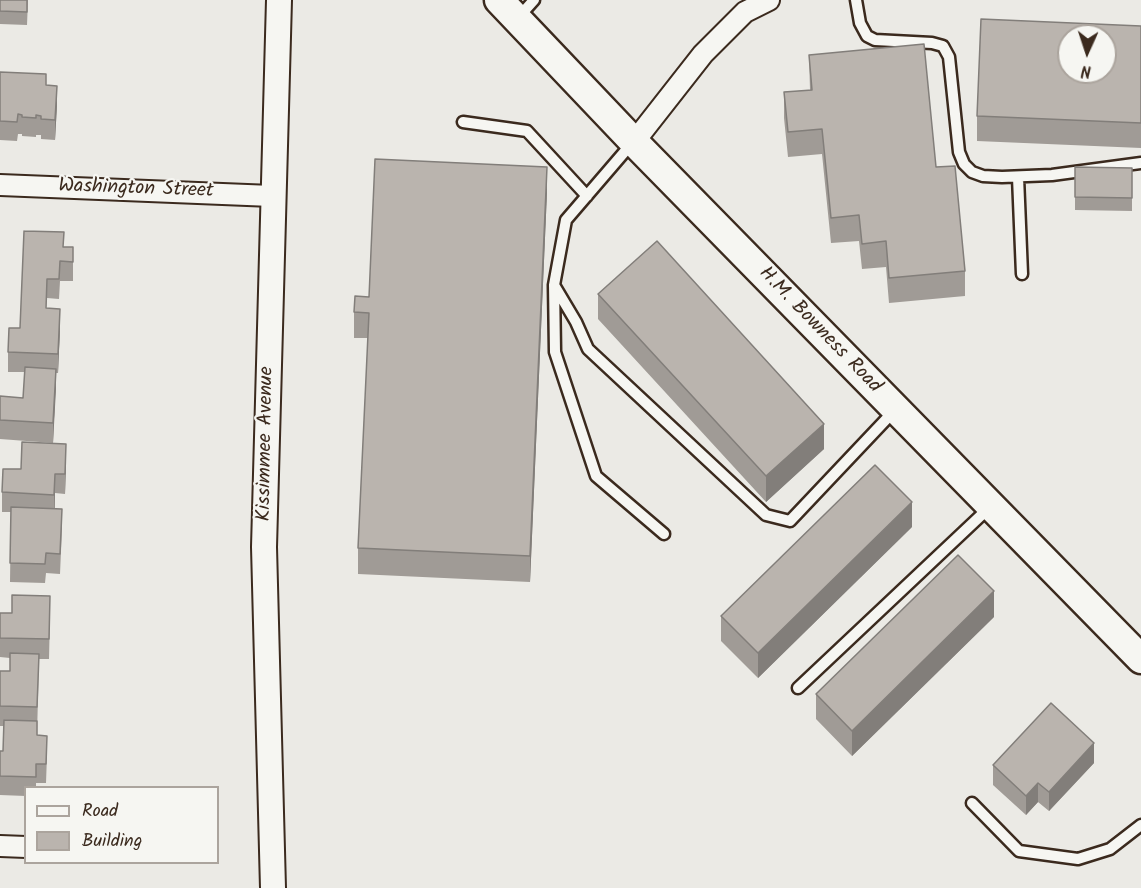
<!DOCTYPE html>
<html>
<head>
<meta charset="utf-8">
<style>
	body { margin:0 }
	#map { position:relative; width:1141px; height:888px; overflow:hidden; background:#ebeae5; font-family:Kalam,sans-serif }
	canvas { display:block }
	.legend { position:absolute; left:24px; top:786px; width:195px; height:78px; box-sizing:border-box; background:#f6f6f2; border:2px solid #aba49d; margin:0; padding:8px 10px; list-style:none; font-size:18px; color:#3b2a1e }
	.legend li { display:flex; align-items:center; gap:12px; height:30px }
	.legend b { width:30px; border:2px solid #aba49d }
	.north { position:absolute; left:1057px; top:24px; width:60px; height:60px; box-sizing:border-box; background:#f6f6f2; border:2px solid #aba49d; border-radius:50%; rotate:183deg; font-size:16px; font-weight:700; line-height:24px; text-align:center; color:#3b2a1e }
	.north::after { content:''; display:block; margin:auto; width:21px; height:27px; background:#3b2a1e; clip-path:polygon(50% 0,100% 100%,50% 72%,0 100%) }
</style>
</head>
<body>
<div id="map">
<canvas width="1141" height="888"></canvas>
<ul class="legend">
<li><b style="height:8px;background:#f6f6f2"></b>Road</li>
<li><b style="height:16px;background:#bab4ae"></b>Building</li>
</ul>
<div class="north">N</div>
</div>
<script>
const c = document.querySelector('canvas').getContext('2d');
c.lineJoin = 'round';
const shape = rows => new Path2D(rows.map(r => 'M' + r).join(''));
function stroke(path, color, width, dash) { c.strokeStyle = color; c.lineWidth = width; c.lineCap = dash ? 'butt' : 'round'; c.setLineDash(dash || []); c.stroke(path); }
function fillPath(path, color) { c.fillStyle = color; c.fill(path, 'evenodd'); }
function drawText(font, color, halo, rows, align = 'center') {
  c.font = font + ' Kalam,sans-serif'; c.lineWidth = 4.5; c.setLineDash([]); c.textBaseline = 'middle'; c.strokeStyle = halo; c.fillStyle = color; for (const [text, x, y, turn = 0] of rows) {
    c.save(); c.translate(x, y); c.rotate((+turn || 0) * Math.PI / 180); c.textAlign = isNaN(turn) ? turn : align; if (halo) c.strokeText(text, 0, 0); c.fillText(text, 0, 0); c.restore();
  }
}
const service = shape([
	[856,0,860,23,867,36,875,40,932,43,943,46,949,57,959,152,964,164,972,172,983,176,1002,177,1052,175,1141,163],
	[517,19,534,0],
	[463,122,527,131,587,196],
	[633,142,566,220,554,285,576,322,588,349,766,515,790,521,895,410],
	[1018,177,1022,274],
	[554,285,555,352,596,476,664,534],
	[798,688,991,506],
	[972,803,1019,851,1078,859,1110,849,1141,825]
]);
const minor = shape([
	[634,142,703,54,745,12,769,0],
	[0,185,272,196],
	[0,846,26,847]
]);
const tertiary = shape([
	[273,888,264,547,279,0]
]);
const secondary = shape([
	[499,0,634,142,1141,659]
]);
stroke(service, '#3b2a1e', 15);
stroke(minor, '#3b2a1e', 24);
stroke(tertiary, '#3b2a1e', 28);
stroke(secondary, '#3b2a1e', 33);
stroke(service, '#f6f6f2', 10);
stroke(minor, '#f6f6f2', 20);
stroke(tertiary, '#f6f6f2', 24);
stroke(secondary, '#f6f6f2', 28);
fillPath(shape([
	[0,0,28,0,27,25,0,24],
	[1141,26,1141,148,977,141,977,116],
	[809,55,936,167,965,271,965,296,889,303,886,267,862,269,859,241,831,243,822,154,788,157,784,118,784,92,810,90],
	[0,72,46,85,57,105,55,140,41,139,41,135,36,135,36,137,22,136,22,134,18,134,17,141,0,140],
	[1075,167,1132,168,1132,211,1075,210],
	[547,192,530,582,358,574,358,548,368,338,354,338,354,312,369,297],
	[64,247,73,247,73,281,60,281,59,299,47,298,46,308,60,328,58,373,56,373,53,443,0,439,0,396,23,398,25,372,8,372,8,352],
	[598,294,824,449,766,502,598,319],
	[66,463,65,494,55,493,55,508,62,528,60,574,46,573,45,583,10,582,11,512,2,512,2,492,21,469],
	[912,527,758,678,721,641,721,616],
	[0,613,50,615,49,659,39,659,37,735,47,755,46,783,36,783,36,788,26,788,26,796,0,795,0,751,3,751,4,726,0,726,0,671,10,671,10,658,0,657],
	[994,617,852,756,816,719,816,694],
	[1094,763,1049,811,1038,802,1026,815,993,785,993,765]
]), '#a09b96');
fillPath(shape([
	[57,86,57,105,55,140,55,120],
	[547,167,547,192,530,582,530,556],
	[60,309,60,328,58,373,58,354],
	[56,369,56,389,53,443,53,423],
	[824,424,824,449,766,502,766,476],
	[66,444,66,463,65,494,65,474],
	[55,474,55,493,54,515,54,495],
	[912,502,912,527,758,678,758,653],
	[994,591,994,617,852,756,852,731],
	[1094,743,1094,763,1049,811,1049,792],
	[1038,783,1038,802,1026,815,1026,796]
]), '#827e7a');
const building = shape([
	[0,0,27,0,27,12,0,11,0,0],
	[981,19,1141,26,1141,123,977,116,981,19],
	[1069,36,1105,36,1105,72,1069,72,1069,36],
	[924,44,936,167,955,166,965,271,889,278,886,241,862,244,859,215,831,218,822,129,788,132,784,92,812,90,809,55,924,44],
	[0,72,46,74,46,85,57,86,55,120,41,119,41,116,36,115,36,118,22,117,22,115,18,114,17,122,0,121,0,72],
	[375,159,547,167,530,556,358,548,369,313,354,312,355,296,369,297,375,159],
	[1075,167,1132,168,1132,198,1075,197,1075,167],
	[24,231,64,232,63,247,73,247,73,262,60,261,59,279,47,279,46,308,60,309,58,354,8,352,9,328,20,328,24,231],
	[657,241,824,424,766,476,598,294,657,241],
	[25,367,56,369,53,423,0,420,0,396,23,398,25,367],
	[22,442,66,444,65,474,55,474,54,495,2,492,3,469,21,469,22,442],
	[875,465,912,502,758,653,721,616,875,465],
	[11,507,62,509,60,554,46,553,45,564,10,563,11,507],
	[958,555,994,591,852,731,816,694,958,555],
	[12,595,50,596,49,639,0,638,0,613,12,613,12,595],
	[10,653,39,654,37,707,0,706,0,671,10,671,10,653],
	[1051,703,1094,743,1049,792,1038,783,1026,796,993,765,1051,703],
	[4,720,37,721,37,735,47,736,46,764,36,764,36,777,0,776,0,751,3,751,4,720]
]);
fillPath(building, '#bab4ae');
stroke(building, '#827e7a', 1.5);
drawText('20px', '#3b2a1e', '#f6f6f2', [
	["Washington Street",136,190,2],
	["H.M. Bowness Road",819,331,46],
	["Kissimmee Avenue",267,444,-89]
]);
</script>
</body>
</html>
